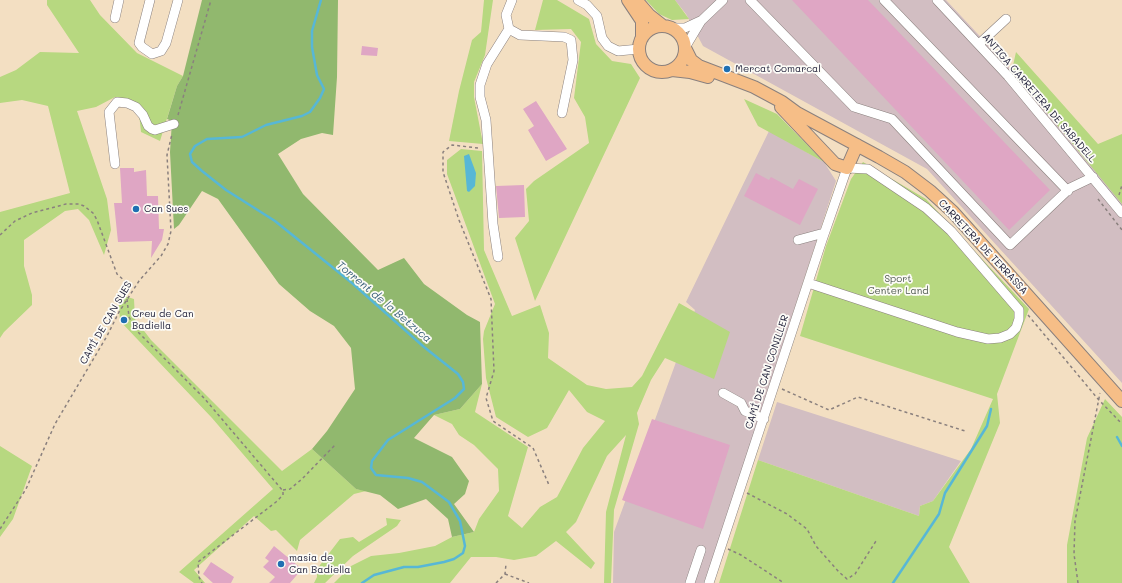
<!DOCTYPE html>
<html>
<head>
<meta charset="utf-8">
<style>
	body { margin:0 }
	canvas { display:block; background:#f3dfc2 }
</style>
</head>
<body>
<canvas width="1122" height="583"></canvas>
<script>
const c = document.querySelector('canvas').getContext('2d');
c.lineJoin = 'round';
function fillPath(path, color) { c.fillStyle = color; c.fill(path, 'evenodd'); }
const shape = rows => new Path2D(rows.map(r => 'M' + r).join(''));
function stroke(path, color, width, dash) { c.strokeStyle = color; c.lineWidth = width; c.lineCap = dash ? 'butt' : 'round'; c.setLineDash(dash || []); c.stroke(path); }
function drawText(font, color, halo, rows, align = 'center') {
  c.font = font + ' Mali,sans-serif'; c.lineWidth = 3.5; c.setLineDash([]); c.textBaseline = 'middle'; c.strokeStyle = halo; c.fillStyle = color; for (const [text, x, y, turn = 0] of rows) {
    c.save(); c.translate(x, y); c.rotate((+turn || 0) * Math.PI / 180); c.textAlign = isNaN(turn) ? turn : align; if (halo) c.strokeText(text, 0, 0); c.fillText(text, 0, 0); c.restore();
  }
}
fillPath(shape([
	[675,0,946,0,1020,79,1122,202,1122,383,927,169,703,46,686,14],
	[769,131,824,162,836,181,705,583,613,583,614,532,695,310,686,302],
	[777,402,961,461,933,501,920,506,919,516,758,460]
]), '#d2bec2');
fillPath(shape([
	[47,0,90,0,100,15,137,53,183,76,177,86,160,141,141,132,138,104,115,97,96,107,77,111,107,199,111,230,104,255,89,220,78,209,65,211,24,240,24,266,32,295,32,305,4,332,0,338,0,212,70,193,48,106,22,100,0,103,0,77,16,70,40,52,79,53,47,5],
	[484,0,493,0,485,55,474,82,474,97,483,144,449,141,459,91,472,40,481,32],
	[543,0,557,0,589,19,596,44,612,61,631,64,640,78,535,301,515,238,529,221,526,189,534,181,589,143,585,117,574,98,581,42,571,29,535,30],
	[646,0,675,0,689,19,672,20,659,14],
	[1016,52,1098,144,1122,134,1122,204,1012,70],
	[744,99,777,114,824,162,758,126],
	[461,149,482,151,484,250,512,316,540,305,549,333,548,358,587,385,606,389,632,387,642,376,679,303,730,332,714,379,665,358,651,380,637,413,639,424,614,510,611,583,604,583,606,512,626,435,607,456,576,522,566,532,595,563,591,569,556,541,536,556,514,560,496,557,471,557,450,583,334,583,351,566,371,556,399,553,435,546,452,537,474,532,479,519,499,491,498,469,474,445,459,435,452,424,434,415,460,409,482,384,475,412,528,447,508,516,522,528,540,507,557,497,583,448,605,421,587,412,569,390,547,428,528,437,496,417,486,378,483,339,484,331,495,304,447,174,447,160],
	[863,162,926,199,1029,309,997,394,1000,423,949,547,970,583,719,583,758,460,919,516,920,506,933,501,971,449,993,399,800,336,826,246,851,179],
	[118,294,134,299,135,319,151,340,282,471,312,449,356,489,366,491,354,494,300,540,297,551,276,530,271,531,254,516,194,570,205,583,194,583,179,572,273,489,212,418,120,321],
	[1105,399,1122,417,1122,583,1067,583,1067,545,1087,438],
	[0,446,32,466,13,519,0,537],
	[386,518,401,520,397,526,353,556,325,583,314,583,317,577,317,569,340,539,353,537,359,542,387,525]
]), '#b7d880');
fillPath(shape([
	[202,0,338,0,337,77,333,135,322,133,301,139,278,154,303,194,378,270,404,258,424,284,467,315,480,322,482,384,460,409,434,415,414,438,452,457,469,481,465,494,454,504,474,532,452,537,448,519,426,499,398,509,380,495,356,489,312,449,327,431,355,389,351,348,334,326,310,311,279,284,218,199,202,191,179,225,174,229,170,152,172,121,167,119,177,86,183,76]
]), '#91b86e');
fillPath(shape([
	[469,154,476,173,475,186,469,192,467,191,464,156]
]), '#57b7d6');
stroke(shape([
	[321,0,312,31,312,47,317,75,324,89,320,98,310,112,302,116,266,125,242,137,207,139,195,146,190,154,192,162,202,171,226,190,275,221,352,283,424,347,458,374,463,382,464,389,455,398,388,440,372,461,371,468,376,475,408,478,422,482,449,502,460,521,465,546,463,553,454,559,444,562,418,567,404,567,374,575,362,583],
	[1117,437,1122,446],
	[893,583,939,514,945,493,987,426,991,409]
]), '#57b7d6', 2.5);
fillPath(shape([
	[792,0,868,0,1050,190,1009,230],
	[362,46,378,48,377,56,361,55],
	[536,101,567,149,546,161,528,130,534,126,523,109],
	[120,168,134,168,134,172,146,170,147,196,158,196,159,229,164,229,162,240,151,258,152,241,118,242,114,203,122,203],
	[756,173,769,180,771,177,793,189,799,179,818,189,800,225,744,196],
	[524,185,525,217,499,218,496,186],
	[652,419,730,445,703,529,622,500],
	[274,546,302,569,290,583,269,583,275,577,263,567,269,561,265,558],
	[211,562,234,577,231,583,213,583,203,574]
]), '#dfa6c4');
const minor = shape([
	[150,0,139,43,142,47,152,54,161,51,166,43,178,0],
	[512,0,506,15,509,29,520,35,564,37,571,40,573,60,562,113],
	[578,0,587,5,597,16,602,38,608,46,618,51,639,49],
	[750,0,854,107,892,119,1010,245,1070,188,1093,177],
	[884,0,1068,191],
	[937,0,1008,76,1122,213],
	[115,18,119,0],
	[672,28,685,28,700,21],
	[979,44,1006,19],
	[686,46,701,21,723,0],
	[115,164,109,112,117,102,127,103,136,107,143,115,148,126,152,129,155,130,174,124],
	[798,240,824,233],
	[498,257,493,224,486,120,480,97,480,85,487,64,509,29],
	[723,393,741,403,745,411,764,419],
	[690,583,701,550],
	[709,583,822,240,847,168,868,169,926,208,951,231,1019,310,1019,319,1016,328,1010,334,1000,338,988,339,957,332,808,283]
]);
const major = shape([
	[628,0,642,21,642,38],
	[637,1,649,15,663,26],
	'639 49a23 23 0 1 1 46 0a23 23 0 1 1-46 0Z',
	[686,50,691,60,699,66,754,87,782,102,797,113,879,157,905,172,930,191,953,212,1122,401],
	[672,70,690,72,708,77],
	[781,107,835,164,847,168,857,145]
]);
stroke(minor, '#8a807e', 10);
stroke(major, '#8a807e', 14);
stroke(shape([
	[178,115,211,0],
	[478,148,452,145,443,152,443,172,459,220,491,299,494,371,486,398,493,421,533,448,549,485],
	[1119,195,1122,185],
	[1098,199,1122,230],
	[0,235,15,221,32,213,66,204,79,204,84,206,93,213,97,220,117,274,127,283,135,286],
	[127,299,129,317,136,330,204,398,283,491,283,495,276,502,198,562,199,577,202,583],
	[1028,315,1098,399,1122,424],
	[782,389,829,410,858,397,965,431],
	[283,490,290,489,302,479,335,445],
	[747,493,787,514,807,529,816,546,839,572,847,579,855,574,876,541],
	[0,529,26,489,55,424,107,336,119,312,139,281,161,256,168,244,171,231,167,155,172,134],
	[728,549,741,555,784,583],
	[505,574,529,583],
	[496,583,505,574,506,564],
	[1078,583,1074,554,1075,521,1100,393]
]), '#8a807e', 1.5, [3, 3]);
stroke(minor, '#fff', 9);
stroke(major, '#f6be87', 12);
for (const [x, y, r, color] of [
	[727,69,4,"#1f6fb2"],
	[136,209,4,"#1f6fb2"],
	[124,320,4,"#1f6fb2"],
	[281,564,4,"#1f6fb2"]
]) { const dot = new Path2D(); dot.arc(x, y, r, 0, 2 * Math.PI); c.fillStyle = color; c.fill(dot); stroke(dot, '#fdfcf7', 1.5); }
drawText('10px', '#22223b', '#fdfcf7', [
	["Mercat Comarcal",735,69],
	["Can Sues",144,209],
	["Creu de Can",132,314],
	["Badiella",132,326],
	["masia de",289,558],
	["Can Badiella",289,570]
], 'left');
drawText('10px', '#22223b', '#fdfcf7', [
	["ANTIGA CARRETERA DE SABADELL",1039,98,49],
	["CARRETERA DE TERRASSA",983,247,47],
	["CAMÍ DE CAN SUES",106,323,-60],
	["CAMÍ DE CAN CONILLER",767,372,-72]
]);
drawText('10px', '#4f5950', '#fdfcf7', [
	["Sport",898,279],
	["Center Land",898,291]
]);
drawText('italic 11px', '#375e79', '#fdfcf7', [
	["Torrent de la Betzuca",384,302,40]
]);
</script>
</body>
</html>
